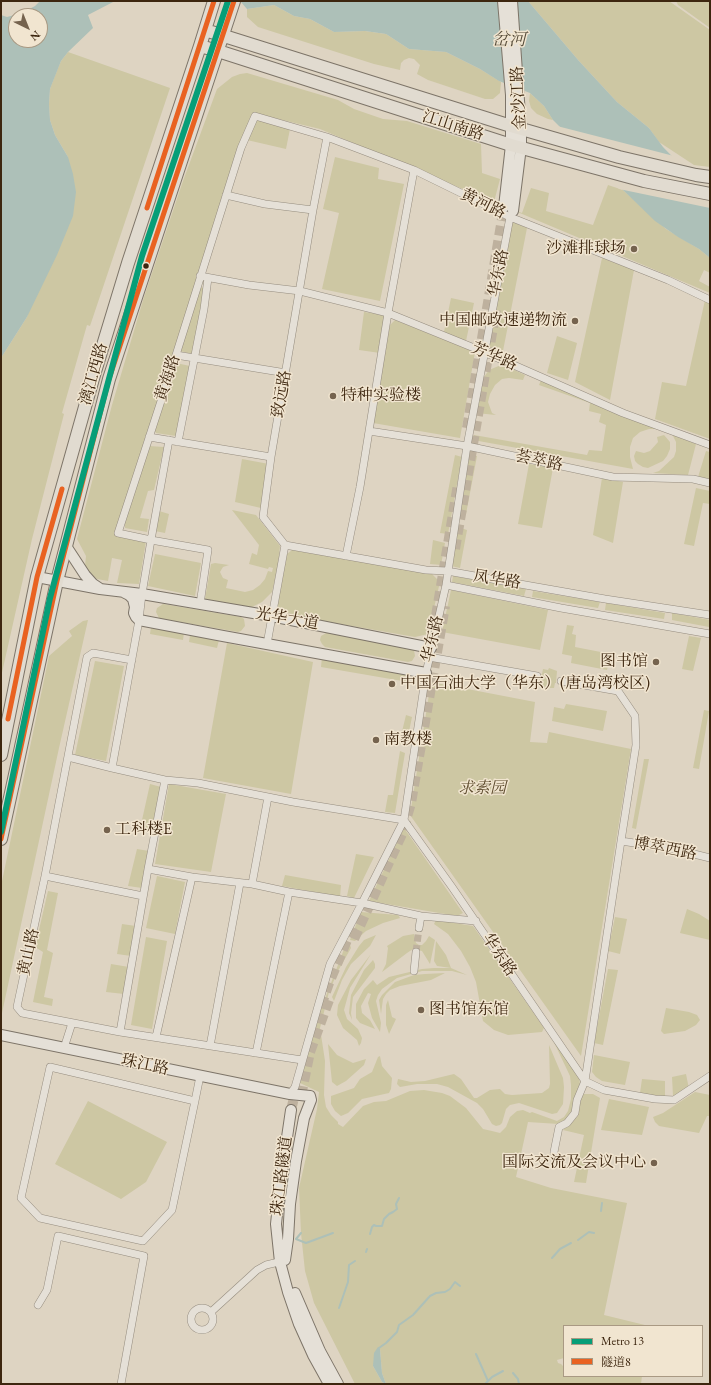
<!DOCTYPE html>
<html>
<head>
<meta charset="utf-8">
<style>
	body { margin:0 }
	#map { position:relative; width:711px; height:1385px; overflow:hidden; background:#ded4c2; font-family:"EB Garamond","Noto Serif SC",serif }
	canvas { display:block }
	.frame { position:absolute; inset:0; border:2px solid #3d260f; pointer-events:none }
	.legend { position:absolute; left:563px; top:1325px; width:140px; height:52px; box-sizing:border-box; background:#f1e5d0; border:1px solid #a99983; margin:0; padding:5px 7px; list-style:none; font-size:12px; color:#3d260f }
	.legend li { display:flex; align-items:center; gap:8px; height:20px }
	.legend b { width:20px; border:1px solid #a99983 }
	.north { position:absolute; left:8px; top:8px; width:40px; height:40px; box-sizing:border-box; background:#f1e5d0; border:1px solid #a99983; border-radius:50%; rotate:137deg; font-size:11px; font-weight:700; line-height:16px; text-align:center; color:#3d260f }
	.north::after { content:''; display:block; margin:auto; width:14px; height:18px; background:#75634e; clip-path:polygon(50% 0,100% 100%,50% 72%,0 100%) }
</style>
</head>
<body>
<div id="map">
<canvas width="711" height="1385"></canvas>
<div class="frame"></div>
<ul class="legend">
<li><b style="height:5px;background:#069e78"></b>Metro 13</li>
<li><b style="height:5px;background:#e96221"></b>隧道8</li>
</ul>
<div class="north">N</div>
</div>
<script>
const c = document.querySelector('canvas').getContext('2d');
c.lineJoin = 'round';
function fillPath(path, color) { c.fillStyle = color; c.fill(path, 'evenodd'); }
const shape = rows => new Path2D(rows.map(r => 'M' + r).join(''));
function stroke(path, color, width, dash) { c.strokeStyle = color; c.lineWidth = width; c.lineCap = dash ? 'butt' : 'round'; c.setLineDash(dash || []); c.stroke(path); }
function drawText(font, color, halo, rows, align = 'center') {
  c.font = font + ' "EB Garamond","Noto Serif SC",serif'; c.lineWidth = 3; c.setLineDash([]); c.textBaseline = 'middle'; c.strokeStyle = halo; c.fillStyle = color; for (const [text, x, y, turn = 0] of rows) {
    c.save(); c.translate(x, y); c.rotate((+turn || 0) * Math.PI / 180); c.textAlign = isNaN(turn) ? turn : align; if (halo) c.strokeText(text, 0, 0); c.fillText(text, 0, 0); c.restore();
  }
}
fillPath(shape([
	[528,1,669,1,710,30,710,167,694,165,659,142,649,128,617,102,579,61],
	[676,1,710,1,710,28,678,5],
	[274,5,294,16,310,19,334,32,365,31,386,34,409,49,446,52,480,69,501,82,500,93,493,99,485,99,428,80,417,74,420,65,414,59,409,58,404,60,401,63,400,70,374,64,258,27,247,17,247,9],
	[68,52,170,88,90,326,87,325,62,413,64,414,32,539,1,677,1,358,27,317,68,157,55,135,50,120,49,104,50,89,56,73,61,61],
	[247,73,338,100,354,109,383,119,407,121,481,144,482,173,500,179,494,202,522,213,531,188,549,193,546,211,593,225,608,185,623,190,666,229,699,249,710,258,710,273,704,270,699,281,710,287,710,293,320,129,253,113,250,118,117,533,146,541,139,584,117,583,122,560,112,558,108,581,97,579,90,574,85,566,86,556,77,539,112,405,144,297,183,181,217,89,232,77,240,74],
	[530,93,544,106,553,120,548,119,537,114,531,108,529,101],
	[256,118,290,129,286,149,247,140],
	[335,157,379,168,378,179,404,184,380,301,322,289,339,213,323,209],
	[512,221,527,228,502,356,487,350],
	[602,258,634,270,610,400,575,382],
	[200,287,206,289,192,354,180,351],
	[451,298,474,303,466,341,444,332],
	[705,300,710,302,710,439,655,419,662,382,686,386],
	[364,312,385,315,380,353,359,350],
	[395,320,475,352,460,438,373,423,390,325],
	[557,336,577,343,568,380,547,373],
	[176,363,190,366,176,436,156,433,154,430],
	[501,365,510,368,525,375,523,380,509,378,502,379,495,385,490,394,488,402,492,413,496,415,476,413,484,377,489,370],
	[541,380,656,429,649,429,640,432,633,438,630,447,630,457,633,469,473,440,474,435,587,455,589,450,602,451,606,425,599,422,601,414,589,411,590,403,539,385],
	[672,434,696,444,688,475,653,473,659,471,674,457,676,451,676,442],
	[664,435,670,442,670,449,667,456,663,461,648,468,643,467,638,464,635,461,634,456,636,451,644,453,650,451,658,442,657,437],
	[149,446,164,447,154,490,148,491,140,518,149,519,147,532,125,528,125,522],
	[706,451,710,452,710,480,698,477],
	[469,454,477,456,466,514,459,513],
	[455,455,462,457,448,534,440,533],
	[242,459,269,464,261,508,235,502],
	[529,464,553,468,542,528,518,524],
	[602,478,623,482,613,543,593,535],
	[696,488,710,491,710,504,703,503,694,546,684,544],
	[232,510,256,515,280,546,278,567,272,592,262,602,250,608,205,599,211,564,215,563,229,565,223,567,220,572,223,578,228,580,226,588,245,592,253,590,260,585,265,579,268,571,272,572,273,568,269,567,268,569,249,564,252,553,257,555,259,545],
	[159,511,169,514,165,533,155,531],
	[458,527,467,530,460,568,451,566],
	[433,540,445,543,441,565,430,564],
	[292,550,432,574,440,582,428,634,415,637,289,615,277,606,287,554],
	[155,554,201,563,195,596,148,586],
	[453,576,526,589,524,596,452,582],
	[451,590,548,610,540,650,442,632],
	[533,591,600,602,598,608,532,597],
	[606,603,665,613,664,619,605,610],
	[163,604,241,617,244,619,245,626,241,631,238,632,163,619,159,618,156,612,157,608],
	[672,613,710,620,709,627,672,620],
	[88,620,59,748,2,1013,1,1013,1,886,49,656,72,636,69,631,83,621],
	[567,625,574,626,572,634,576,635,575,647,611,654,607,670,571,663,572,656,562,654],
	[151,627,184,633,183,640,150,634],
	[328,632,414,650,415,656,412,661,408,662,325,647,322,644,320,640,321,636],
	[190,635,219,640,217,648,189,642],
	[689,636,701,638,693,671,682,669],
	[227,643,313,662,291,794,203,778],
	[322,657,410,672,408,682,321,667],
	[95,661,124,666,106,761,75,755],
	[549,668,557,671,556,683,555,683,554,688,544,688,544,686,540,685,541,674,542,674,543,669,548,670],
	[431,682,535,702,530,742,547,743,549,732,631,749,581,1056,410,815],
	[566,704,607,711,603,731,552,721,554,707,564,709],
	[704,710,709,711,699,769,693,768],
	[406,715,412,717,406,746,399,744],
	[400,751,405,753,395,813,385,812,388,795,393,795],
	[644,759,649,759,636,829,632,828],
	[150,784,161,787,151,832,140,829],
	[169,784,226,794,211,872,155,864],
	[404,828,463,913,457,916,369,901],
	[137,849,149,851,142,888,128,886],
	[356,854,374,857,354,898,347,896],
	[285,875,341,885,340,897,282,886],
	[157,876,185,882,175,934,146,928],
	[48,891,58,893,47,950,53,953,44,997,53,999,52,1006,33,1002,43,952,35,947],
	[687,909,699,914,710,921,710,940,680,933],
	[361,912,398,915,400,918,383,923,366,931,355,941,350,940],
	[615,917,627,919,620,954,608,951],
	[436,920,473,926,544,1028,542,1032,508,1035,494,1030,483,1021,476,982,470,967,461,951,448,934,434,924],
	[122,924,136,926,131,956,117,954],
	[414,934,416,943,419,945,422,945,426,941,429,936,435,940,430,964,422,951,413,949,407,953,382,972,386,964,388,948,387,946,403,936],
	[376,935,370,946,351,964,342,980,334,1001,332,997,346,967,359,946,364,940],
	[146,937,167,941,152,1029,131,1025],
	[436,941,446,955,451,968,437,966,434,961],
	[346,944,350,945,351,948,338,971,329,992,320,1028,325,1061,324,1095,326,1107,331,1115,338,1122,338,1124,343,1127,363,1106,374,1102,386,1101,410,1091,424,1090,442,1093,450,1096,466,1108,483,1129,492,1131,500,1133,506,1127,510,1117,517,1111,523,1110,530,1113,532,1112,557,1121,564,1117,568,1111,571,1099,571,1085,570,1076,552,1038,579,1077,580,1084,573,1109,564,1122,559,1124,528,1122,516,1177,551,1188,627,1203,604,1315,649,1326,564,1326,564,1358,557,1360,558,1363,561,1364,564,1367,564,1376,642,1376,641,1384,386,1384,382,1373,380,1349,373,1366,382,1382,385,1384,355,1384,314,1303,305,1271,301,1233,299,1188,317,1109,319,1092,300,1083,316,1022],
	[371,954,350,988,344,1010,347,1019,358,1029,362,1038,361,1043,359,1046,357,1040,343,1028,337,1015,338,1005,351,980],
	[373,960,375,964,375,968,353,997,351,1013,352,1020,349,1013,351,995,364,970],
	[111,964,129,967,124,994,106,992],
	[434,968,451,968,467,975,452,971,422,971,397,978,382,989,378,995,376,1001,381,1023,380,1032,372,1018,368,1003,371,994,368,993,361,1006,362,1013,370,1020,375,1029,360,1023,356,1018,356,1004,364,989,373,980,377,985,389,977,422,969],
	[608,969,618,970,603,1045,594,1043],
	[445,973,431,980,400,986,390,990,386,994,383,999,381,1014,379,1000,382,995,395,982,414,975,425,974],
	[388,1000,392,1017,396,1019,389,1034,386,1025,386,1005],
	[666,1008,689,1012,697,1015,700,1020,696,1025,685,1031,664,1034,661,1031],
	[328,1044,337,1055,353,1063,366,1059,364,1065,346,1081,337,1086,332,1082],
	[549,1045,563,1078,564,1087,563,1104,557,1113,552,1114,519,1103,510,1105,506,1109,502,1123,500,1125,496,1126,492,1124,483,1109,477,1103,448,1087,437,1084,417,1084,400,1087,397,1084,398,1079,411,1082,425,1081,454,1074,461,1079,474,1098,477,1098,490,1090,500,1089,505,1094,512,1095,542,1093,549,1088,550,1084],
	[594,1055,630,1062,625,1085,602,1081,596,1077,592,1072],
	[380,1056,382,1066,392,1078,391,1089,389,1093,362,1099,348,1113,341,1116,335,1111,331,1104,331,1096,354,1088,360,1079,372,1072,378,1057],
	[686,1074,689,1089,673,1096,672,1077],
	[642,1079,665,1081,665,1097,640,1093],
	[695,1092,710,1095,710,1116,707,1116,699,1133,659,1126,655,1122,653,1117,663,1113],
	[584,1094,593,1094,600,1098,586,1183,574,1182,584,1135,563,1130,577,1117,579,1111,580,1097],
	[609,1099,649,1107,642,1135,601,1130],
	[88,1101,167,1142,146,1182,121,1199,55,1164]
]), '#cdc7a3');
fillPath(shape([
	[40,1,115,1,88,15,93,28,68,52,61,61,50,89,49,104,50,120,55,135,68,157,73,174,76,192,73,216,57,255,27,317,1,358,1,15,7,17,22,13,35,6],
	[16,16,40,16,40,40,16,40],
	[240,1,528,1,579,61,617,102,649,128,663,147,710,195,710,258,699,249,678,237,655,221,623,190,553,120,544,106,530,93,499,81,480,69,446,52,409,49,386,34,365,31,334,32,310,19,294,16,274,5,247,9],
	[378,1347,380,1349,382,1373,386,1384,382,1382,373,1366,374,1353]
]), '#adc0b8');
fillPath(shape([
	[557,126,674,156,710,196,710,208,619,189]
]), '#ded4c2');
stroke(shape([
	[601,1211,602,1203],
	[301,1233,296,1239,306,1243,333,1233],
	[370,1234,372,1227,374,1225,376,1226,382,1226,384,1219,389,1214,393,1212,397,1209,396,1204,399,1198],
	[578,1240,589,1232,594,1233],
	[366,1252,367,1249],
	[552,1258,560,1249,571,1243],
	[339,1308,348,1282,349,1265,355,1261],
	[379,1348,386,1343,397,1332,399,1325,413,1315,430,1296,436,1293,445,1292,450,1289,455,1282,460,1286],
	[476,1354,488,1381],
	[513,1373,518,1379,519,1384],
	[485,1384,492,1377,503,1371]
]), '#adc0b8', 2);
stroke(shape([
	[416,952,419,928]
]), '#beb19e', 7, [7, 3.5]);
stroke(shape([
	[467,428,504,207],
	[455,549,496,310],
	[436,616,458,484],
	[354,939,402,834,411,803,445,606],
	[321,1006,329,983,353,926],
	[301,1096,310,1052,329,1000],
	[291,1110,297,1086]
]), '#beb19e', 10, [10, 5]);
const street = shape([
	[226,195,265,204,313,210],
	[510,217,467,446,446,585,426,673,404,820,452,887,585,1081,604,1090,655,1099,674,1100,710,1076],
	[200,276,249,285,300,291,388,313,484,352,623,413,710,445],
	[176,355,286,373],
	[369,431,467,446,613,477,693,479,710,483],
	[149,437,271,457],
	[169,440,151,540,208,550,200,604],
	[178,442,204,309,208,278],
	[285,545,426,570,447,571,531,586,605,599,710,615],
	[346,556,360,487,388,313,414,170],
	[446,585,561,608,710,634],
	[267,644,285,545,263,517,271,457,313,210,327,137],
	[429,657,537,676],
	[132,660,93,653,87,657,45,876,17,1007,22,1013,120,1032,302,1060],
	[68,757,112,768],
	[621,841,674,849,710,858],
	[148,869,192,877,252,884,289,892,362,903,404,820,293,802,198,783,165,780,112,768,139,620,142,594,151,540,118,533,176,355,241,148,255,116,327,137,414,170,510,217,668,280,710,300],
	[45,876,143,896],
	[252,884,268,797],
	[419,928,421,916],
	[414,971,416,952],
	[120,1032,148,869,165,780],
	[156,1037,192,877],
	[210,1046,240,883],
	[64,1048,72,1023],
	[256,1053,289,892],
	[290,1094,295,1087,330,964,362,903,421,916,476,921],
	[195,1101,50,1067,21,1198,40,1218,143,1241,172,1210,195,1101,200,1076],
	[554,1152,559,1127,567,1123,575,1113,577,1100,585,1081,621,841,636,745,635,716,618,691,561,681],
	[38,1305,47,1290,58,1236,144,1256,121,1384],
	'191 1319a11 11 0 1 1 22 0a11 11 0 1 1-22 0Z',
	[211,1312,257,1270,266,1265,283,1261]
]);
const secondary = shape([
	[503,1,511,95,511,145,504,207],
	[512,1,521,129,521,147,513,211],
	[66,546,85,575,93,584,99,588],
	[37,577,100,589,142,594,271,616,431,648],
	[123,592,129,595,133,599,135,607,134,613,136,617,139,620,223,636,426,673],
	[1,1035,290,1094,310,1096,311,1100,304,1118,296,1161,290,1204,288,1239,285,1260],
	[291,1110,280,1185,276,1224,280,1262,288,1292,299,1324,313,1355,329,1384],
	[295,1293,320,1351,338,1384]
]);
const primary = shape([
	[205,30,511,126,619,157,696,175,710,177],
	[200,46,218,51,511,145,644,181,710,194],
	[1,755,37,577,94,375,128,263,200,46,214,1],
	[1,839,57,581,109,379,234,1]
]);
stroke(street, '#958c7f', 8);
stroke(secondary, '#7d7468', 12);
stroke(primary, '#7d7468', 14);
stroke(street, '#e5e0d7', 7);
stroke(secondary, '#e5e0d7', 10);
stroke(primary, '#e1dbd0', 12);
stroke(shape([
	[147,208,214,1],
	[8,719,37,577,62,489],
	[1,839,57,581,109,379,234,1]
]), '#e96221', 5);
stroke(shape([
	[1,832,50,598,142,256,228,1]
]), '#069e78', 6);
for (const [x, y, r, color] of [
	[634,249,4,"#75634e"],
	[146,266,3.5,"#3d260f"],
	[575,321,4,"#75634e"],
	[333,396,4,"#75634e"],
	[656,662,4,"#75634e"],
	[392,684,4,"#75634e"],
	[376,740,4,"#75634e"],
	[107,830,4,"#75634e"],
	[421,1010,4,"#75634e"],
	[654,1163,4,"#75634e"]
]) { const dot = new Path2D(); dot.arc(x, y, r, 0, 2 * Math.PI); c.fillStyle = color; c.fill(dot); stroke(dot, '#f1e5d0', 1.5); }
drawText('16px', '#3d260f', '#f1e5d0', [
	["金沙江路",519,98,-93],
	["江山南路",453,126,18],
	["黄河路",483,204,26],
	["华东路",499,273,-79],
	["芳华路",494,357,23],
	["漓江西路",94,374,-74],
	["黄海路",168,378,-72],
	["致远路",282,394,-80],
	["荟萃路",539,461,12],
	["凤华路",497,580,9],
	["光华大道",287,619,10],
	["华东路",433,639,-77],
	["博萃西路",665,849,11],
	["黄山路",29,952,-78],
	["华东路",499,955,56],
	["珠江路",145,1065,12],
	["珠江路隧道",282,1176,-83]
]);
drawText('16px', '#3d260f', '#f1e5d0', [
	["沙滩排球场",626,249,"right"],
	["中国邮政速递物流",567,321,"right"],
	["特种实验楼",341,396],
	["图书馆",648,662,"right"],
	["中国石油大学（华东）(唐岛湾校区)",400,684],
	["南教楼",384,740],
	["工科楼E",115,830],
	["图书馆东馆",429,1010],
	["国际交流及会议中心",646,1163,"right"]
], 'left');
drawText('italic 16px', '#5e4c2e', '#f1e5d0', [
	["求索园",482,789]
]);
drawText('italic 17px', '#544a38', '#f1e5d0', [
	["岔河",509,40]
]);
</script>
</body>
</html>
